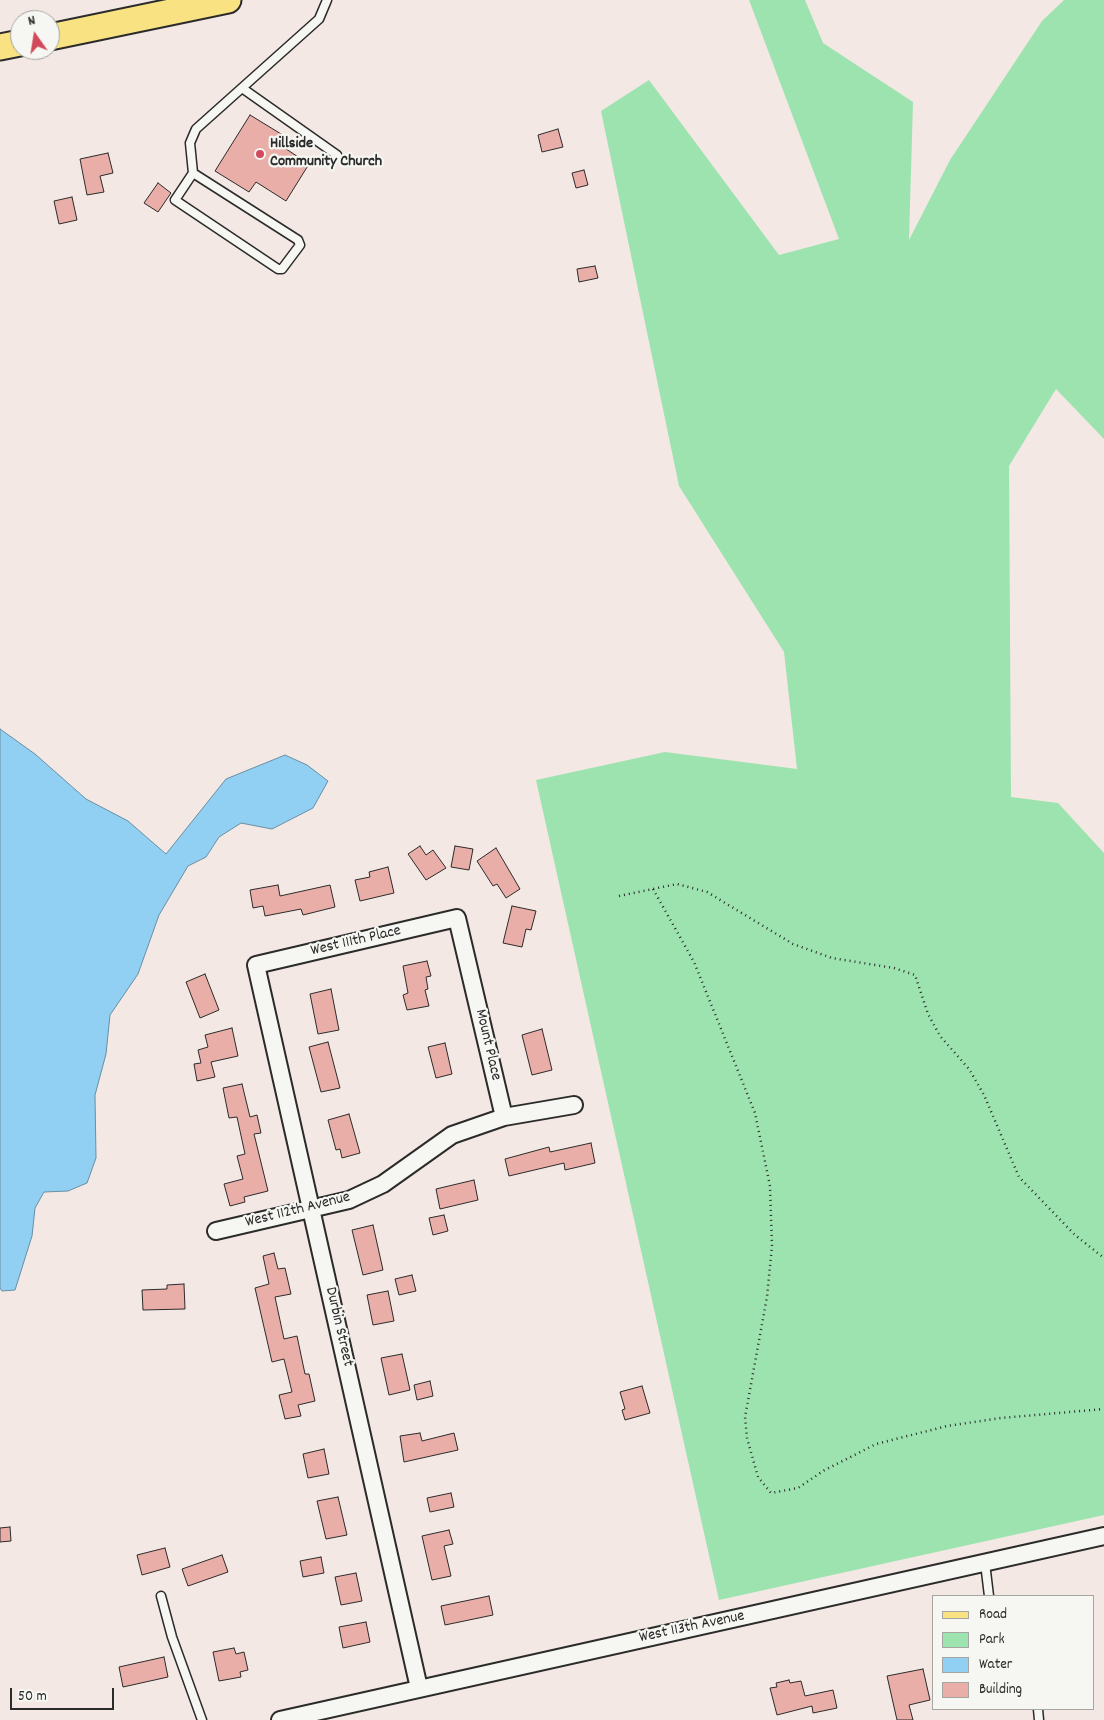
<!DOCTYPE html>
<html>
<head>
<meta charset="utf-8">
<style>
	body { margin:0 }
	#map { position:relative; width:1104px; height:1720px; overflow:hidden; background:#f3e8e3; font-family:Dekko,sans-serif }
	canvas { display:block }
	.legend { position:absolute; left:932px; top:1595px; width:162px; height:115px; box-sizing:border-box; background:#f6f6f2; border:1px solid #a5a5a2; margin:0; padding:6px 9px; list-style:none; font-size:15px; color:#2b2b2b }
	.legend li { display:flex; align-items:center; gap:10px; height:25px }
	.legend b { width:25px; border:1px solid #a5a5a2 }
	.north { position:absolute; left:10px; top:10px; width:50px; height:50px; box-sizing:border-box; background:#f6f6f2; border:1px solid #a5a5a2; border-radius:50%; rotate:347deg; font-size:14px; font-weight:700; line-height:20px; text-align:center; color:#2b2b2b }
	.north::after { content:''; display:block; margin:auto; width:18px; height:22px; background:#d1495b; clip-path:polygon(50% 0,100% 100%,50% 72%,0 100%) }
	.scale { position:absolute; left:10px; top:1688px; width:104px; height:22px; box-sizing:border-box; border:2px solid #2b2b2b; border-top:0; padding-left:6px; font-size:15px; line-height:18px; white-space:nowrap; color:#2b2b2b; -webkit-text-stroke:4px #f6f6f2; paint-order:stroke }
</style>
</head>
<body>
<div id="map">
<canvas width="1104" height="1720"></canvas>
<ul class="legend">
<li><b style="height:6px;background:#f8e281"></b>Road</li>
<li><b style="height:14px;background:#9de3b0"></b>Park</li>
<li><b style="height:14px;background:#91d0f2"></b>Water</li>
<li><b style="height:14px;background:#e9aea7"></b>Building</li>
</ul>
<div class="north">N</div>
<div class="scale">50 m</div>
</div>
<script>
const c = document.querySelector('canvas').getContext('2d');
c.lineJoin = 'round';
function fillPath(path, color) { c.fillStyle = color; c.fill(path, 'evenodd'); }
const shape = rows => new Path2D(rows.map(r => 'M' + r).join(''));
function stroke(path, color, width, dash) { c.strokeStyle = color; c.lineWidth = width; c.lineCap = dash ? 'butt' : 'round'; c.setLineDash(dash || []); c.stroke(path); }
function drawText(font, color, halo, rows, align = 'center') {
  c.font = font + ' Dekko,sans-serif'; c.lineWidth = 4.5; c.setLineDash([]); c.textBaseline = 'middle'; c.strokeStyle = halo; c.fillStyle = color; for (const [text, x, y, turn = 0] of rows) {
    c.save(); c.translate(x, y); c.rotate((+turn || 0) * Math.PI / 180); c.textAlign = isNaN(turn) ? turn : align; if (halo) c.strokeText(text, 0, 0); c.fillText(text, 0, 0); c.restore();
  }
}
fillPath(shape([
	[749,0,805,0,823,43,913,102,909,240,950,160,1042,21,1064,0,1104,0,1104,439,1056,389,1009,466,1011,797,1058,803,1104,853,1104,1515,719,1600,536,780,665,752,797,769,784,652,679,486,601,111,649,80,779,255,839,239]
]), '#9de3b0');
const water = shape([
	[0,729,35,754,86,799,128,821,166,854,226,779,285,755,307,765,328,781,313,808,272,829,241,823,219,837,206,857,188,866,159,915,138,974,110,1015,106,1054,95,1095,96,1158,87,1183,68,1191,44,1192,35,1208,32,1236,15,1290,2,1291,0,1288,0,729]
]);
fillPath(water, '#91d0f2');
stroke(water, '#688ea2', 1);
const building = shape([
	[250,115,286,137,280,145,309,164,286,201,256,182,249,192,215,171,250,115],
	[558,129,563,147,542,152,538,135,558,129],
	[108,153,113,173,100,176,104,192,87,195,80,159,108,153],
	[584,170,588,185,576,188,572,173,584,170],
	[158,183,171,193,158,212,144,203,158,183],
	[72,197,77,220,59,224,54,201,72,197],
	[595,266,598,278,579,282,577,269,595,266],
	[420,846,426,855,433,850,446,868,426,880,408,854,420,846],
	[455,846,473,849,469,870,451,867,455,846],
	[496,848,520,889,506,898,497,884,493,886,477,861,496,848],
	[388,867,394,893,360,901,355,880,370,877,369,872,388,867],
	[278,885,280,896,330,885,335,907,303,915,301,909,265,916,263,906,253,908,250,890,278,885],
	[512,906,536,911,531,930,526,929,522,947,503,943,512,906],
	[427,961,431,976,426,977,428,989,425,990,429,1006,407,1010,403,995,408,993,403,966,427,961],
	[205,974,219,1010,200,1018,186,982,205,974],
	[331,989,339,1030,318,1034,310,994,331,989],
	[232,1028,238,1056,211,1062,215,1077,197,1081,194,1064,201,1063,198,1050,208,1047,205,1035,232,1028],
	[542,1029,552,1070,532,1075,522,1035,542,1029],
	[328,1042,340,1088,321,1092,309,1047,328,1042],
	[445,1043,452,1074,436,1078,428,1047,445,1043],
	[242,1084,250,1117,257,1115,261,1133,254,1134,268,1191,244,1197,245,1202,230,1206,224,1184,243,1179,237,1156,245,1154,237,1117,229,1118,223,1088,242,1084],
	[349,1114,360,1153,342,1158,340,1149,336,1150,328,1120,349,1114],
	[591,1143,595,1163,565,1170,564,1163,509,1176,505,1159,549,1147,550,1152,591,1143],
	[474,1180,478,1200,440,1209,436,1189,474,1180],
	[444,1215,448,1231,433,1235,429,1218,444,1215],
	[373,1225,383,1270,363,1275,352,1230,373,1225],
	[274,1253,278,1269,285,1268,291,1294,275,1297,284,1339,297,1336,305,1374,309,1374,315,1401,298,1405,301,1416,285,1419,279,1395,292,1392,284,1359,272,1362,255,1288,269,1284,263,1256,274,1253],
	[412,1275,416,1291,399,1295,395,1279,412,1275],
	[184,1284,185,1309,143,1310,142,1290,167,1289,167,1285,184,1284],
	[388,1291,394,1321,373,1325,367,1295,388,1291],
	[402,1354,410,1390,389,1395,381,1358,402,1354],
	[430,1381,433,1396,417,1400,414,1385,430,1381],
	[642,1386,650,1413,625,1420,622,1410,625,1409,620,1392,642,1386],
	[420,1433,422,1441,454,1433,458,1450,404,1462,400,1436,420,1433],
	[324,1449,329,1474,308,1478,303,1454,324,1449],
	[451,1493,454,1507,430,1512,427,1498,451,1493],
	[338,1497,347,1535,326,1539,317,1501,338,1497],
	[10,1527,11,1541,0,1542,0,1528,10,1527],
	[449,1530,453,1544,444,1546,451,1576,432,1580,422,1536,449,1530],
	[165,1548,170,1567,142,1575,137,1555,165,1548],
	[222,1555,228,1572,188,1586,182,1569,222,1555],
	[321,1557,324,1573,303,1577,300,1561,321,1557],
	[356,1573,362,1601,341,1605,335,1577,356,1573],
	[489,1596,493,1615,445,1625,441,1606,489,1596],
	[366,1622,370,1642,343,1648,339,1627,366,1622],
	[234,1648,236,1654,244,1652,248,1670,240,1672,241,1677,219,1681,213,1652,234,1648],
	[164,1657,168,1677,123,1687,119,1667,164,1657],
	[923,1669,930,1700,909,1705,913,1720,897,1720,887,1676,923,1669],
	[789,1680,790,1683,801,1681,805,1696,833,1690,837,1708,813,1713,812,1706,777,1715,770,1688,777,1687,776,1683,789,1680]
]);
fillPath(building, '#e9aea7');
stroke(building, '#2b2b2b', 1);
const lane = shape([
	[242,88,337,155],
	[193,173,298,240,300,245,282,269,278,269,175,200,193,173,190,143,196,129,319,19,327,0],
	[985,1563,989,1596],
	[161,1596,172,1637,202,1720],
	[1038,1709,1039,1720]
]);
const street = shape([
	[216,1231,349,1200,383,1184,452,1135,504,1117,574,1105],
	[419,1688,256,965,457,918,504,1117],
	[280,1720,1104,1536]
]);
const primary = shape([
	[50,37,228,0],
	[0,47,20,43]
]);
stroke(lane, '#2b2b2b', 11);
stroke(street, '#2b2b2b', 20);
stroke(primary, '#2b2b2b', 29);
stroke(shape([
	[653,889,694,962,755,1113,770,1186,772,1246,767,1297,745,1417,747,1438,758,1477,771,1493,798,1488,823,1471,876,1444,947,1426,1001,1418,1104,1409],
	[619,896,677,884,707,892,793,944,832,958,894,968,915,975,928,1014,940,1036,969,1069,984,1095,1019,1177,1075,1235,1104,1258]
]), '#2b2b2b', 2.5, [1, 4]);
stroke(lane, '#f6f6f2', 8);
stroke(street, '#f6f6f2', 16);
stroke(primary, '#f8e281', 25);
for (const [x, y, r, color] of [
	[260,154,5,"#d1495b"]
]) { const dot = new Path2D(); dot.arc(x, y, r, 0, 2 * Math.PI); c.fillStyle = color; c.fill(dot); stroke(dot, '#f6f6f2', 2); }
drawText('bold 16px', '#2b2b2b', '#f6f6f2', [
	["Hillside",270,145],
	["Community Church",270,163]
], 'left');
drawText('16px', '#2b2b2b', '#f6f6f2', [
	["West 111th Place",356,942,-13],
	["Mount Place",487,1045,77],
	["West 112th Avenue",298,1211,-14],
	["Durbin Street",338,1327,77],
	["West 113th Avenue",692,1628,-12]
]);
</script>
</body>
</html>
